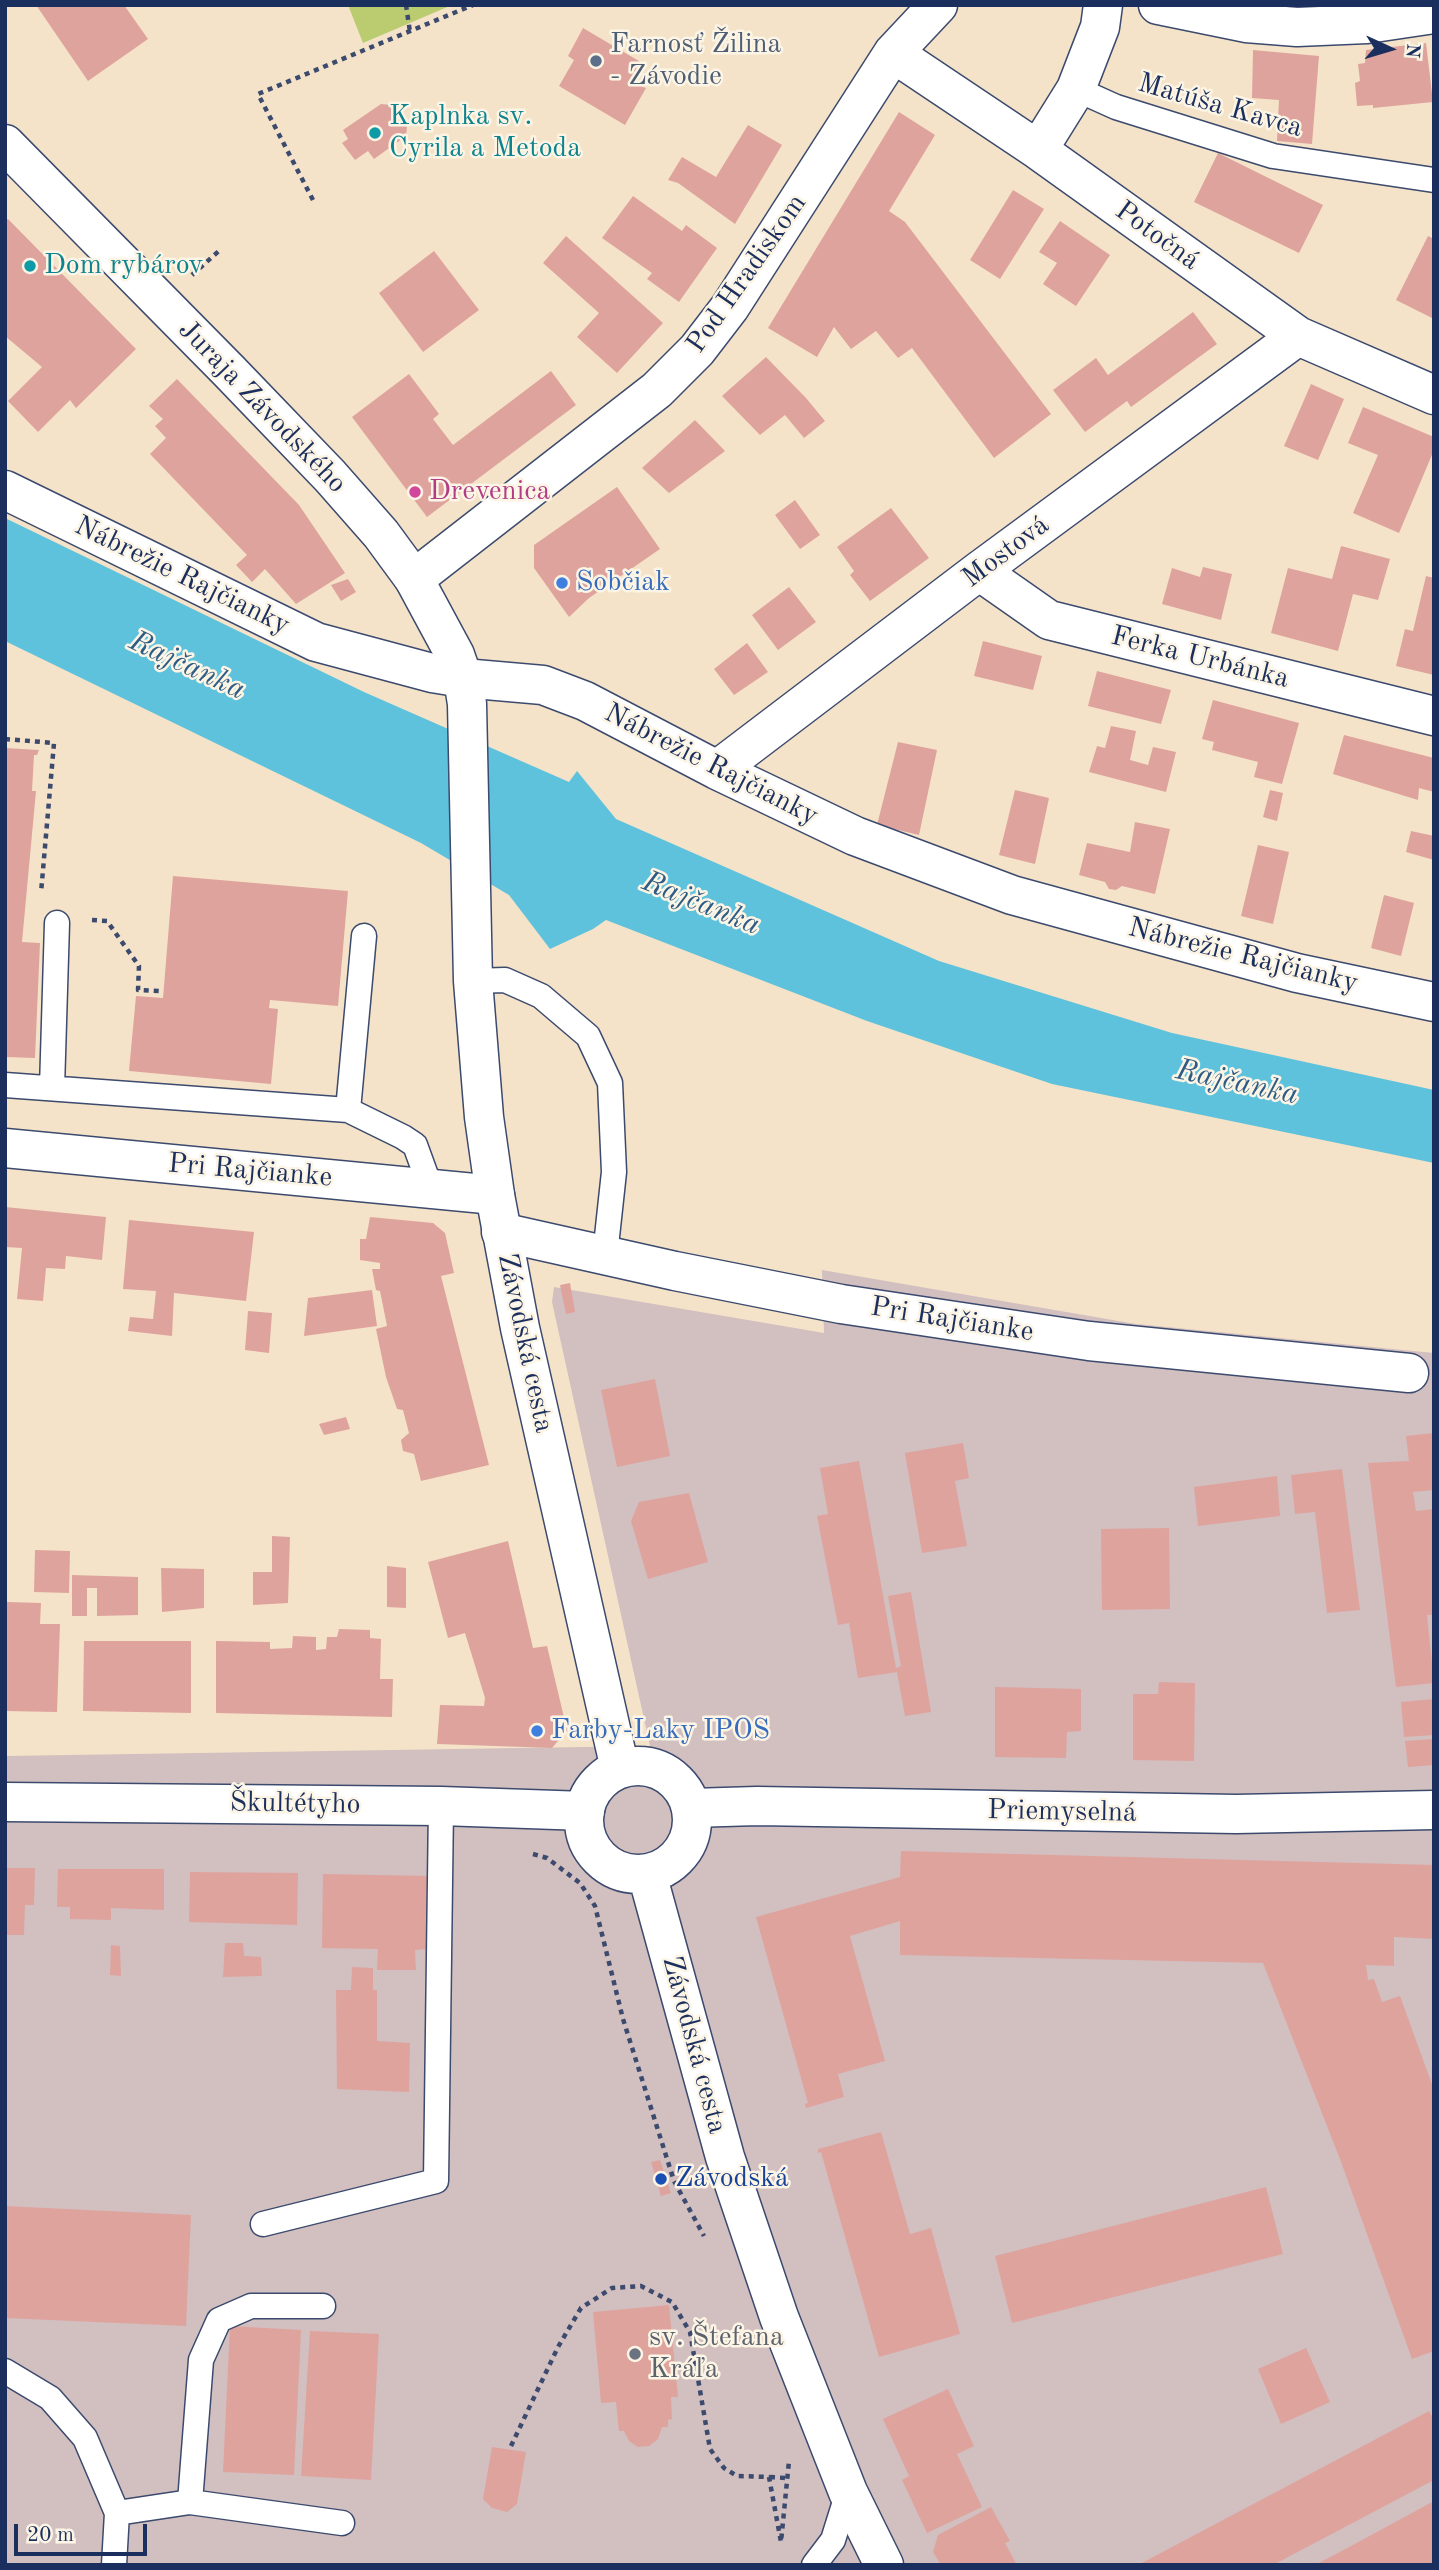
<!DOCTYPE html>
<html>
<head>
<meta charset="utf-8">
<style>
	body { margin:0 }
	#map { position:relative; width:1439px; height:2570px; overflow:hidden; background:#f4e3c8; font-family:"Old Standard TT",serif }
	canvas { display:block }
	.frame { position:absolute; inset:0; border:7px solid #1b2f5e; pointer-events:none }
	.north { position:absolute; left:1355px; top:14px; width:70px; height:70px; -webkit-text-stroke:5px #fcf5e5; paint-order:stroke; rotate:94deg; font-size:19px; font-weight:700; line-height:28px; text-align:center; color:#1b2f5e }
	.north::after { content:''; display:block; margin:auto; width:24px; height:32px; background:#1b2f5e; clip-path:polygon(50% 0,100% 100%,50% 72%,0 100%) }
	.scale { position:absolute; left:14px; top:2524px; width:133px; height:32px; box-sizing:border-box; border:4px solid #1b2f5e; border-top:0; padding-left:9px; font-size:21px; line-height:24px; white-space:nowrap; color:#1b2f5e; -webkit-text-stroke:5px #fcf5e5; paint-order:stroke }
</style>
</head>
<body>
<div id="map">
<canvas width="1439" height="2570"></canvas>
<div class="frame"></div>
<div class="north">N</div>
<div class="scale">20 m</div>
</div>
<script>
const c = document.querySelector('canvas').getContext('2d');
c.lineJoin = 'round';
function fillPath(path, color) { c.fillStyle = color; c.fill(path, 'evenodd'); }
const shape = rows => new Path2D(rows.map(r => 'M' + r).join(''));
function stroke(path, color, width, dash) { c.strokeStyle = color; c.lineWidth = width; c.lineCap = dash ? 'butt' : 'round'; c.setLineDash(dash || []); c.stroke(path); }
function drawText(font, color, halo, rows, align = 'center') {
  c.font = font + ' "Old Standard TT",serif'; c.lineWidth = 5; c.setLineDash([]); c.textBaseline = 'middle'; c.strokeStyle = halo; c.fillStyle = color; for (const [text, x, y, turn = 0] of rows) {
    c.save(); c.translate(x, y); c.rotate((+turn || 0) * Math.PI / 180); c.textAlign = isNaN(turn) ? turn : align; if (halo) c.strokeText(text, 0, 0); c.fillText(text, 0, 0); c.restore();
  }
}
fillPath(shape([
	[822,1270,1136,1324,1434,1353,1434,2565,5,2565,5,1756,650,1746,552,1302,554,1287,824,1333]
]), '#d2bfc0');
fillPath(shape([
	[348,5,452,5,363,43]
]), '#bacc6f');
fillPath(shape([
	[5,518,364,692,569,782,577,771,616,819,939,961,1172,1033,1434,1090,1434,1163,1052,1084,867,1021,606,920,593,929,550,949,509,895,421,843,5,641]
]), '#5fc2dd');
fillPath(shape([
	[36,5,124,5,148,39,88,81],
	[583,28,644,64,633,83,646,88,625,125,559,86,574,60,568,56],
	[1426,43,1433,102,1373,108,1373,105,1357,106,1355,83,1360,81,1358,64,1365,63,1366,50],
	[1253,50,1319,56,1312,144,1277,141,1279,100,1252,98],
	[381,104,391,105,407,127,406,136,374,159,368,151,355,160,342,143,348,139,343,130],
	[899,112,935,135,889,211,905,222,1051,414,994,458,912,348,898,358,876,331,851,349,834,327,817,357,768,328],
	[748,125,782,145,735,224,678,183,668,180,682,157,716,177],
	[1218,153,1323,205,1299,253,1194,202],
	[1013,190,1044,209,1000,279,970,260],
	[633,196,682,231,686,225,717,248,679,302,647,279,652,273,602,238],
	[8,219,136,349,76,408,70,400,38,432,8,401,42,367,5,336,5,221],
	[1060,221,1110,255,1076,306,1043,284,1057,263,1039,252],
	[566,236,663,323,617,373,577,337,599,313,543,263],
	[1428,236,1434,239,1434,319,1396,300],
	[434,251,479,310,423,352,379,293],
	[1193,312,1217,344,1131,407,1127,401,1085,432,1053,390,1096,358,1108,375],
	[766,357,806,398,825,421,804,438,785,415,760,435,722,396],
	[551,371,576,405,427,517,352,417,409,374,439,414,433,419,453,445],
	[177,379,299,505,345,573,296,604,265,569,252,582,236,565,247,555,150,454,166,438,155,426,163,419,149,406],
	[1311,384,1344,399,1318,460,1284,446],
	[1363,407,1434,437,1434,450,1399,533,1353,513,1378,455,1348,443],
	[695,420,725,451,669,493,642,468],
	[617,487,660,549,589,598,569,617,534,568,534,545],
	[795,500,820,535,800,549,775,515],
	[891,508,929,558,870,601,850,575,854,571,837,547],
	[1341,546,1390,559,1378,600,1353,594,1338,651,1271,633,1288,568,1332,579],
	[1203,567,1232,574,1221,620,1162,604,1172,568,1200,577],
	[1426,576,1434,578,1434,675,1396,666,1405,629,1413,631],
	[348,579,356,592,341,601,331,585],
	[789,587,816,622,778,650,752,615],
	[983,641,1042,656,1033,690,974,676],
	[747,643,768,672,734,695,714,669],
	[1097,671,1171,690,1161,724,1088,706],
	[1213,700,1299,723,1282,784,1254,777,1258,762,1212,750,1214,742,1202,739],
	[1111,726,1136,731,1130,760,1148,765,1153,747,1176,752,1166,792,1089,772,1097,746,1105,748],
	[1344,735,1434,758,1434,792,1419,788,1418,800,1333,774],
	[898,742,937,750,919,835,877,825],
	[5,748,39,750,37,755,34,755,32,791,36,791,22,942,40,943,35,1058,5,1057],
	[1015,790,1049,798,1035,864,999,855],
	[1270,790,1283,793,1277,821,1263,817],
	[1135,822,1170,829,1155,894,1122,886,1116,890,1109,889,1105,882,1079,875,1087,843,1130,852],
	[1411,831,1434,836,1434,860,1406,852],
	[1258,845,1289,852,1273,924,1241,916],
	[173,876,348,891,338,1006,270,1000,269,1008,278,1009,271,1084,129,1071,136,996,163,998],
	[1384,895,1414,903,1401,956,1371,948],
	[5,1207,106,1217,102,1260,66,1256,65,1269,46,1268,43,1301,17,1299,22,1248,5,1247],
	[370,1217,433,1223,445,1233,454,1273,441,1276,489,1465,421,1481,414,1454,403,1451,401,1440,409,1433,403,1410,397,1409,386,1377,376,1329,387,1326,380,1291,376,1290,372,1269,380,1269,380,1263,360,1260,360,1239,366,1239],
	[129,1220,254,1232,246,1301,174,1293,172,1336,128,1331,130,1317,153,1319,156,1291,123,1289],
	[570,1283,575,1312,566,1314,560,1285],
	[372,1290,377,1326,304,1336,308,1298],
	[248,1311,272,1313,269,1353,245,1350],
	[655,1379,670,1456,617,1467,601,1390],
	[346,1417,350,1429,324,1435,319,1424],
	[1434,1433,1434,1490,1413,1492,1416,1511,1434,1509,1434,1615,1427,1615,1434,1683,1396,1687,1368,1463,1409,1461,1406,1436],
	[963,1443,969,1478,955,1481,967,1546,922,1553,905,1453],
	[859,1461,896,1668,901,1666,888,1596,911,1592,931,1712,905,1716,897,1672,858,1678,849,1623,838,1625,817,1516,828,1514,820,1468],
	[1342,1469,1360,1610,1327,1613,1315,1512,1295,1514,1291,1475],
	[1277,1476,1280,1516,1198,1526,1194,1487],
	[689,1493,708,1562,648,1579,631,1521,639,1502],
	[1169,1528,1170,1609,1102,1610,1101,1529],
	[272,1536,290,1537,288,1603,253,1605,253,1572,272,1572],
	[508,1541,533,1648,547,1646,567,1730,552,1748,437,1744,440,1705,484,1706,485,1698,465,1633,448,1638,428,1562],
	[35,1550,70,1551,69,1593,34,1592],
	[387,1566,406,1568,406,1608,387,1607],
	[161,1568,204,1569,204,1608,162,1612],
	[72,1575,138,1577,138,1615,97,1616,97,1588,87,1588,87,1616,72,1616],
	[7,1602,41,1603,40,1624,60,1624,57,1712,5,1711],
	[339,1629,370,1630,370,1638,381,1639,380,1679,393,1679,392,1717,216,1713,216,1641,270,1642,270,1649,292,1648,293,1636,316,1637,316,1650,326,1649,327,1637,337,1637],
	[84,1641,191,1641,191,1713,83,1711],
	[1159,1682,1195,1683,1194,1761,1133,1760,1133,1694,1158,1694],
	[995,1687,1081,1689,1081,1731,1067,1732,1066,1758,995,1757],
	[1434,1699,1434,1735,1404,1737,1401,1702],
	[1434,1739,1434,1765,1408,1767,1405,1741],
	[901,1851,1434,1865,1434,1939,1394,1937,1394,1966,1366,1965,1368,1980,1374,1979,1382,2002,1400,1996,1434,2090,1434,2351,1412,2359,1340,2159,1263,1963,900,1955,900,1921,850,1936,885,2061,838,2074,844,2097,806,2108,805,2104,808,2103,756,1917,900,1877],
	[5,1868,35,1868,34,1905,25,1905,24,1935,5,1935],
	[58,1869,164,1869,164,1910,111,1908,111,1920,70,1919,70,1907,57,1907],
	[190,1872,298,1873,297,1925,189,1922],
	[323,1874,430,1876,429,1949,415,1950,416,1970,377,1970,378,1949,322,1948],
	[225,1943,243,1943,244,1956,261,1957,262,1976,223,1977],
	[111,1945,120,1946,121,1976,110,1975],
	[352,1967,373,1968,373,1990,377,1990,377,2041,410,2043,409,2092,337,2089,336,1990,351,1990],
	[881,2132,910,2234,931,2228,960,2334,879,2357,821,2152,818,2153,818,2149],
	[660,2160,671,2193,661,2196,651,2162],
	[1266,2187,1283,2254,1012,2323,995,2256],
	[5,2206,191,2215,186,2326,5,2318],
	[669,2305,678,2397,671,2397,672,2419,668,2420,668,2427,662,2427,658,2439,649,2446,638,2447,629,2441,624,2431,619,2431,616,2402,601,2403,593,2312],
	[230,2326,301,2330,294,2475,223,2472],
	[310,2331,379,2334,371,2480,301,2476],
	[1306,2348,1330,2402,1281,2424,1258,2369],
	[948,2389,974,2446,957,2454,982,2507,927,2533,902,2480,909,2476,883,2419],
	[1429,2411,1434,2420,1434,2480,1273,2565,1138,2565],
	[492,2447,526,2452,517,2504,507,2512,492,2508,483,2499],
	[1434,2501,1434,2565,1315,2565,1351,2546],
	[991,2507,1010,2541,1005,2543,1017,2565,941,2565,933,2552,938,2535]
]), '#dfa39e');
const lane = shape([
	[1076,89,1116,107,1273,156,1434,180],
	[473,981,505,980,541,996,588,1036,610,1083,614,1172,605,1255],
	[5,1085,348,1110,403,1137,415,1145,431,1189],
	[52,1088,57,923],
	[348,1110,364,936],
	[263,2224,436,2181,441,1806],
	[5,2371,50,2398,85,2438,117,2513,114,2565],
	[190,2502,201,2360,219,2320,251,2306,323,2306],
	[117,2513,190,2502,342,2523],
	[814,2565,833,2540,848,2492]
]);
const street = shape([
	[1158,5,1246,23,1297,27,1367,24,1434,14],
	[893,53,1038,150,1298,336,1434,395],
	[1038,150,1076,89,1100,27,1103,5],
	[5,490,316,642,432,673,463,678,543,685,585,701,717,770,855,836,1012,895,1297,973,1434,1002],
	[979,571,1049,620,1434,716],
	[414,579,657,390,697,350,730,307,893,53,938,5],
	[717,770,979,571,1298,336],
	[5,1148,495,1195],
	[501,1232,675,1271,841,1304,1089,1341,1409,1373],
	[5,1802,441,1806,585,1811],
	[691,1808,757,1806,1236,1814,1434,1810]
]);
const secondary = shape([
	[5,144,229,371,330,476,381,534,414,579,455,655,463,678,467,704,473,981,484,1117,495,1195,520,1328,620,1769],
	'584 1820a54 54 0 1 1 108 0a54 54 0 1 1-108 0Z',
	[647,1874,725,2157,779,2317,848,2492,884,2565]
]);
stroke(lane, '#3c4a6e', 27);
stroke(street, '#3c4a6e', 41);
stroke(secondary, '#3c4a6e', 41);
stroke(shape([
	[406,5,410,32],
	[313,200,258,94,473,5],
	[192,275,220,250],
	[5,739,54,743,41,893],
	[92,920,107,921,139,966,138,990,159,991],
	[533,1854,547,1858,580,1883,595,1906,623,2019,674,2181,704,2236],
	[511,2446,558,2347,581,2308,612,2288,641,2286,672,2302,690,2332,710,2449,724,2468,737,2476,769,2477,781,2542,789,2461],
	[770,2477,786,2478]
]), '#3c4a6e', 4.5, [5, 5]);
stroke(lane, '#fff', 24);
stroke(street, '#fff', 38);
stroke(secondary, '#fff', 38);
for (const [x, y, r, color] of [
	[596,61,7,"#5c6f8a"],
	[375,133,7,"#0f9aa8"],
	[30,266,7,"#0f9aa8"],
	[415,492,7,"#d1479c"],
	[562,583,7,"#3f7fe0"],
	[537,1731,7,"#3f7fe0"],
	[661,2179,7,"#1a4fb4"],
	[635,2354,7,"#6b7280"]
]) { const dot = new Path2D(); dot.arc(x, y, r, 0, 2 * Math.PI); c.fillStyle = color; c.fill(dot); stroke(dot, '#fcf5e5', 2.5); }
drawText('28px', '#4e5e75', '#fcf5e5', [
	["Farnosť Žilina",610,45],
	["- Závodie",610,77]
], 'left');
drawText('28px', '#1b2f5e', '#fcf5e5', [
	["Matúša Kavca",1220,106,16],
	["Potočná",1157,236,36],
	["Pod Hradiskom",747,274,-55],
	["Juraja Závodského",262,407,46],
	["Mostová",1006,552,-37],
	["Nábrežie Rajčianky",182,576,26],
	["Ferka Urbánka",1200,658,14],
	["Nábrežie Rajčianky",711,765,27],
	["Nábrežie Rajčianky",1243,956,14],
	["Pri Rajčianke",250,1171,5],
	["Pri Rajčianke",952,1320,9],
	["Závodská cesta",525,1343,78],
	["Škultétyho",295,1804,1],
	["Priemyselná",1062,1812,1],
	["Závodská cesta",694,2045,75]
]);
drawText('28px', '#0d838f', '#fcf5e5', [
	["Kaplnka sv.",389,117],
	["Cyrila a Metoda",389,149],
	["Dom rybárov",44,266]
], 'left');
drawText('28px', '#b23c85', '#fcf5e5', [
	["Drevenica",429,492]
], 'left');
drawText('28px', '#366cbe', '#fcf5e5', [
	["Sobčiak",576,583],
	["Farby-Laky IPOS",551,1731]
], 'left');
drawText('28px', '#164399', '#fcf5e5', [
	["Závodská",675,2179]
], 'left');
drawText('28px', '#5b616d', '#fcf5e5', [
	["sv. Štefana",649,2338],
	["Kráľa",649,2370]
], 'left');
drawText('italic 30px', '#2f5b84', '#fcf5e5', [
	["Rajčanka",187,666,25],
	["Rajčanka",701,904,22],
	["Rajčanka",1237,1083,12]
]);
</script>
</body>
</html>
